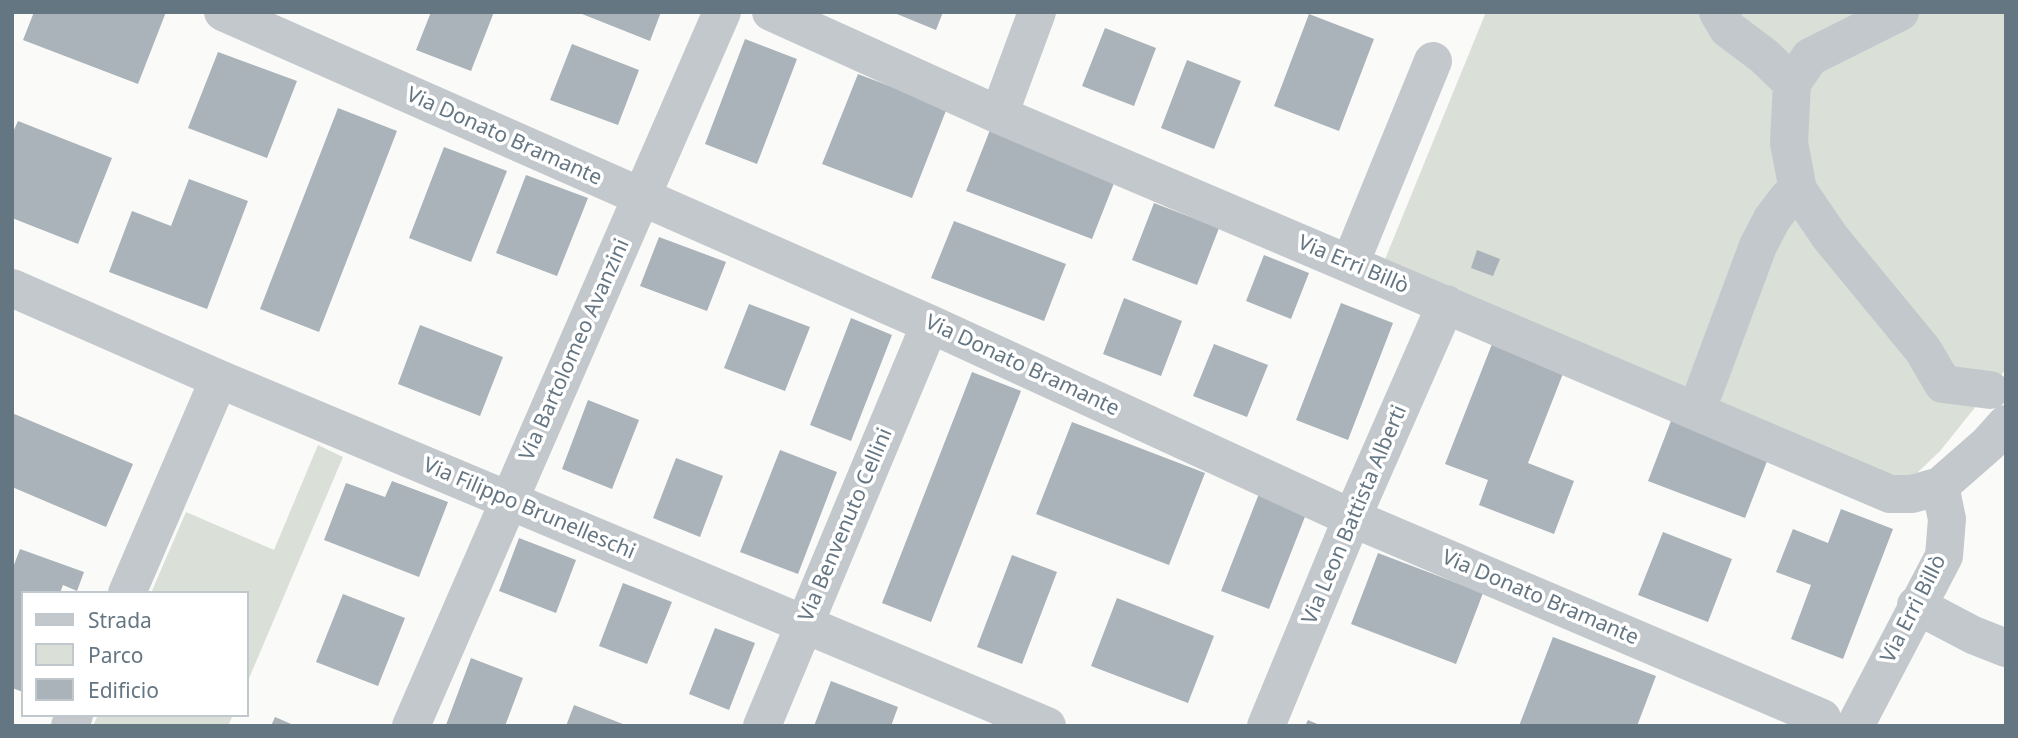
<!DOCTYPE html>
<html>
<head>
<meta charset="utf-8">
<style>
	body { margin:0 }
	#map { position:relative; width:2018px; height:738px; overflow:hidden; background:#fafaf8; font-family:"Noto Sans",sans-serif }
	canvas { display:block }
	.frame { position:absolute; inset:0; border:14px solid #657683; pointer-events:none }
	.legend { position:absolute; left:21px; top:591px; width:228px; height:126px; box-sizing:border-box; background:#fff; border:2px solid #c1c8cd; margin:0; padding:9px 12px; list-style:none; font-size:21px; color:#657683 }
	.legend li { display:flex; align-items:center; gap:14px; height:35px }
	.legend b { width:35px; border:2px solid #c1c8cd }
</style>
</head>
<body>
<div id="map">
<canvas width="2018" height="738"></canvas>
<div class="frame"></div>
<ul class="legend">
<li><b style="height:9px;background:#c3c8cc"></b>Strada</li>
<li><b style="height:19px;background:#dadfd7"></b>Parco</li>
<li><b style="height:19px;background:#aab3b9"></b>Edificio</li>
</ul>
</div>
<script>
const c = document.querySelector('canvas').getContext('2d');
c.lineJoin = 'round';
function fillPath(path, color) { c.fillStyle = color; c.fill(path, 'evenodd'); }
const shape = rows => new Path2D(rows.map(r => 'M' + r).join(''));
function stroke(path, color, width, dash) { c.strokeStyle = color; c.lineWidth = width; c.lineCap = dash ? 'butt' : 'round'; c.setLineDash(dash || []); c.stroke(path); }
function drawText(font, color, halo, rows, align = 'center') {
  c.font = font + ' "Noto Sans",sans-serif'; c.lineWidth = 7; c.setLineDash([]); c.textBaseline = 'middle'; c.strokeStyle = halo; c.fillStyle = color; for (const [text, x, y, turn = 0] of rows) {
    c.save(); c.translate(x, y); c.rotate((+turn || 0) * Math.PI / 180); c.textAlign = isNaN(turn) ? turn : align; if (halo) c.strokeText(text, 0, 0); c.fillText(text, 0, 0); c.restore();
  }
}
fillPath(shape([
	[1486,12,2006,12,2006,369,1940,451,1914,476,1883,477,1379,274],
	[318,445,343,457,247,683,247,593,151,593,186,512,274,550],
	[98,715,233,715,228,726,93,726]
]), '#dadfd7');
fillPath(shape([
	[34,12,166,12,138,84,23,40],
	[431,12,494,12,471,71,416,50],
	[577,12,661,12,650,41],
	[892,12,943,12,936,30],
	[1309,14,1374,39,1339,131,1274,106],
	[1105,28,1156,48,1134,106,1082,86],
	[745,39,797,59,757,164,705,144],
	[572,44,639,70,618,125,550,100],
	[218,52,297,81,267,158,188,128],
	[1187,60,1241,81,1214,149,1161,128],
	[858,74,947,108,912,198,822,164],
	[338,108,397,131,319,332,260,309],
	[18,121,112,158,78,244,12,218,12,134],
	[990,130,1116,178,1092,239,966,191],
	[444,147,507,171,471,262,409,238],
	[526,175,588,198,557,276,496,253],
	[189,179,248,201,207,309,109,272,132,211,171,226],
	[1154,203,1219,228,1197,285,1132,260],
	[954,221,1066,264,1044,321,931,278],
	[659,237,726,262,707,311,640,286],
	[1477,250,1500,259,1493,276,1471,268],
	[1264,255,1309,273,1291,319,1246,301],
	[1124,298,1182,321,1161,376,1103,354],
	[1341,303,1393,323,1348,440,1296,420],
	[749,304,810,327,785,391,724,368],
	[851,318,892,335,851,441,810,425],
	[420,325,503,357,480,416,398,384],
	[1214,344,1268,365,1247,417,1193,396],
	[1492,344,1564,371,1528,463,1574,481,1554,534,1479,505,1488,480,1445,464],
	[972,372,1021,391,931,622,882,603],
	[588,400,639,420,612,489,562,469],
	[12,413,133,464,106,527,12,487],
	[1674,413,1771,451,1745,518,1648,481],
	[1072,422,1205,473,1169,565,1036,514],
	[780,450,837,472,798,574,740,552],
	[676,458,723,476,700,537,653,518],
	[392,481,448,502,419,577,324,540,346,483,385,497],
	[1260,491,1308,509,1269,609,1221,591],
	[1841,509,1893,529,1843,659,1791,639,1811,585,1776,572,1793,529,1828,543],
	[1663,532,1732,559,1708,622,1638,595],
	[519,538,576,560,556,613,499,591],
	[20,549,84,572,77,591,63,585,60,593,23,593,23,692,12,688,12,570],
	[1378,553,1483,593,1456,664,1351,624],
	[1012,555,1057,572,1022,664,977,647],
	[623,583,672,602,647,664,599,646],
	[343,594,405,618,378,686,316,662],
	[1117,598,1214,636,1188,703,1091,666],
	[715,628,755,643,729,710,689,694],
	[1553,637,1656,676,1637,726,1519,726],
	[471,658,523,678,505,726,446,725],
	[831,681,898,707,891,726,814,726],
	[574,705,628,726,566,726],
	[275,717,296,726,271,726],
	[1308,720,1322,726,1305,726]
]), '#aab3b9');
stroke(shape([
	[223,12,930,324,1352,518,1822,718],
	[771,12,999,115,1890,494,1912,494,1940,486,1988,444,2006,424],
	[1718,12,1728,29,1764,56,1792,83],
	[1900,12,1810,57,1792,83,1789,143,1798,190,1830,237,1923,350,1943,384,1990,390],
	[999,115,1037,12],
	[1350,264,1433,61],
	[12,288,219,379,1047,726],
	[1704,391,1758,246,1772,219,1788,198,1798,190],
	[127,593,219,379],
	[1916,605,1973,635,2006,648],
	[70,726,74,715],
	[411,726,722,12],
	[762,726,930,324],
	[1266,726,1352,518,1446,304],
	[1855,726,1944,556,1947,519,1940,486]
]), '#c3c8cc', 38);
drawText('21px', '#657683', '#fff', [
	["Via Donato Bramante",504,137,24],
	["Via Erri Billò",1353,265,23],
	["Via Bartolomeo Avanzini",575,350,-66],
	["Via Donato Bramante",1022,366,25],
	["Via Filippo Brunelleschi",529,509,23],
	["Via Leon Battista Alberti",1355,515,-67],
	["Via Benvenuto Cellini",846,525,-67],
	["Via Donato Bramante",1540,598,23],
	["Via Erri Billò",1914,609,-63]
]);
</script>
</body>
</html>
